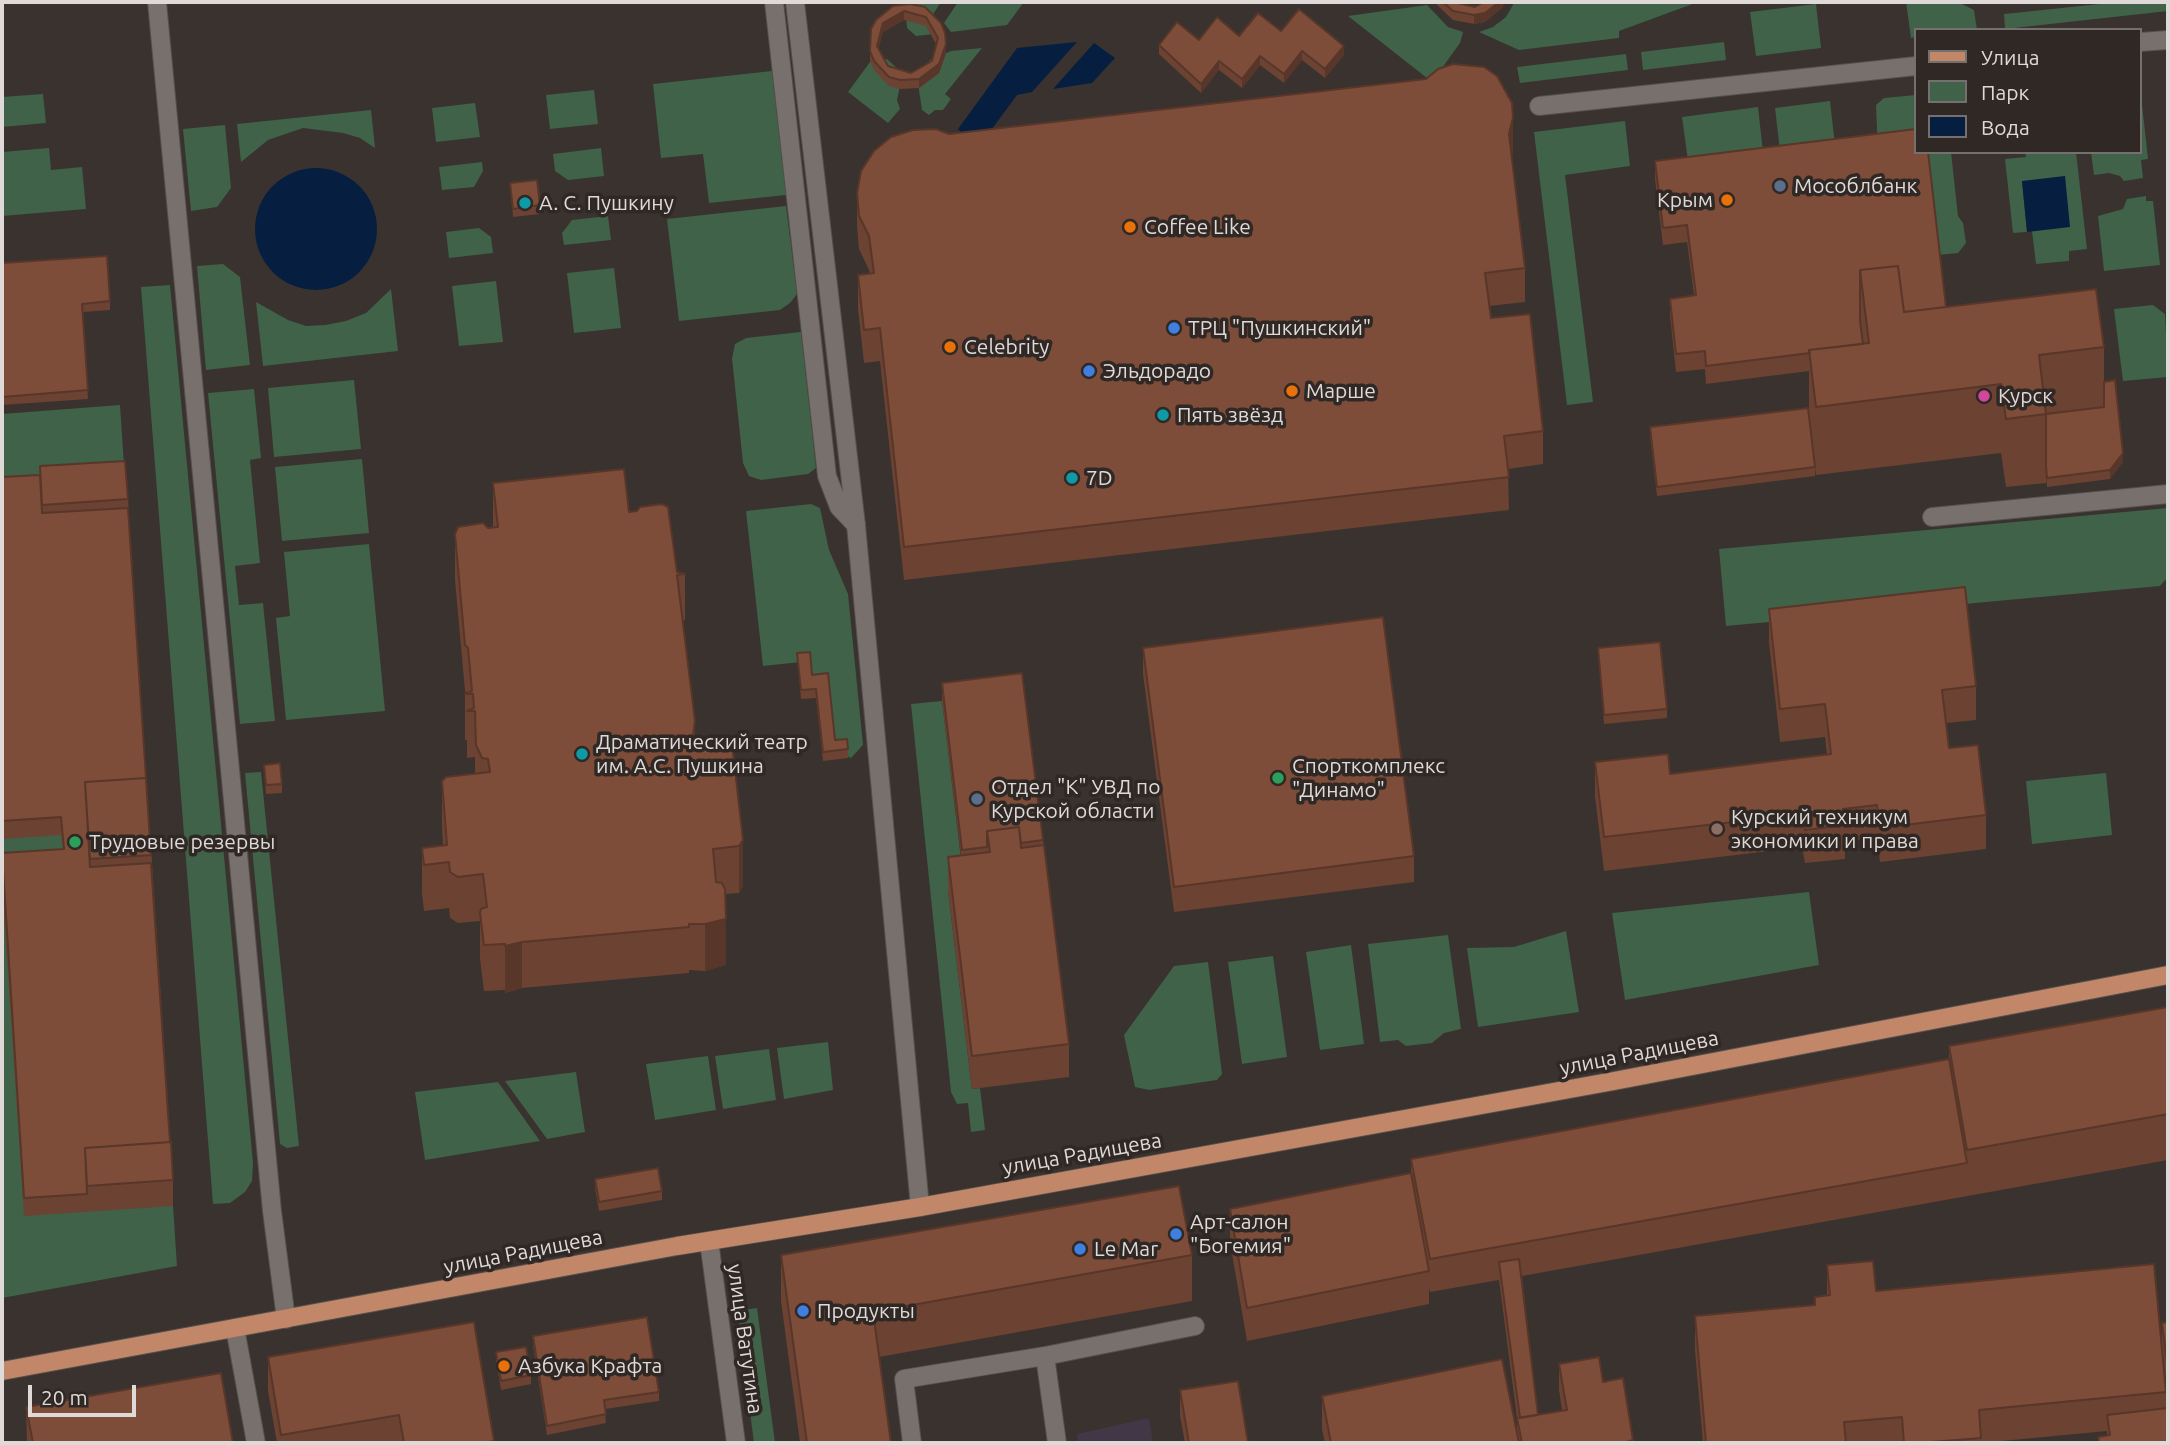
<!DOCTYPE html>
<html>
<head>
<meta charset="utf-8">
<style>
	body { margin:0 }
	#map { position:relative; width:2170px; height:1445px; overflow:hidden; background:#39322f; font-family:Ubuntu,sans-serif }
	canvas { display:block }
	.frame { position:absolute; inset:0; border:4px solid #dfdad8; pointer-events:none }
	.legend { position:absolute; left:1914px; top:28px; width:228px; height:126px; box-sizing:border-box; background:#2f2825; border:2px solid #756f6d; margin:0; padding:9px 12px; list-style:none; font-size:21px; color:#dfdad8 }
	.legend li { display:flex; align-items:center; gap:14px; height:35px }
	.legend b { width:35px; border:2px solid #756f6d }
	.scale { position:absolute; left:28px; top:1385px; width:108px; height:32px; box-sizing:border-box; border:4px solid #dfdad8; border-top:0; padding-left:9px; font-size:21px; line-height:24px; white-space:nowrap; color:#dfdad8; -webkit-text-stroke:5px #2f2825; paint-order:stroke }
</style>
</head>
<body>
<div id="map">
<canvas width="2170" height="1445"></canvas>
<div class="frame"></div>
<ul class="legend">
<li><b style="height:9px;background:#c28768"></b>Улица</li>
<li><b style="height:19px;background:#3f6248"></b>Парк</li>
<li><b style="height:19px;background:#061f40"></b>Вода</li>
</ul>
<div class="scale">20 m</div>
</div>
<script>
const c = document.querySelector('canvas').getContext('2d');
c.lineJoin = 'round';
function fillPath(path, color) { c.fillStyle = color; c.fill(path, 'evenodd'); }
const shape = rows => new Path2D(rows.map(r => 'M' + r).join(''));
function stroke(path, color, width, dash) { c.strokeStyle = color; c.lineWidth = width; c.lineCap = dash ? 'butt' : 'round'; c.setLineDash(dash || []); c.stroke(path); }
function drawText(font, color, halo, rows, align = 'center') {
  c.font = font + ' Ubuntu,sans-serif'; c.lineWidth = 7; c.setLineDash([]); c.textBaseline = 'middle'; c.strokeStyle = halo; c.fillStyle = color; for (const [text, x, y, turn = 0] of rows) {
    c.save(); c.translate(x, y); c.rotate((+turn || 0) * Math.PI / 180); c.textAlign = isNaN(turn) ? turn : align; if (halo) c.strokeText(text, 0, 0); c.fillText(text, 0, 0); c.restore();
  }
}
fillPath(shape([
	[1149,1418,1153,1443,1078,1443,1077,1434]
]), '#423746');
fillPath(shape([
	[918,2,941,2,930,19,934,34,916,36,907,28,906,17],
	[958,2,1024,2,1007,25,951,32,944,23],
	[1530,2,1698,2,1619,31,1619,38,1519,50,1479,32,1493,27,1506,17,1514,3],
	[1906,2,1958,2,1974,10,1977,30,1916,30,1916,37,1911,38],
	[2119,2,2168,2,2168,11,2005,29,2004,14],
	[1816,4,1821,48,1756,56,1750,12],
	[1427,5,1448,27,1463,32,1460,43,1432,82,1348,16],
	[1724,42,1726,60,1643,70,1641,52],
	[982,48,945,94,951,99,943,110,935,110,929,115,922,110,917,77,931,59,951,51],
	[1626,54,1628,70,1520,83,1517,67],
	[887,59,898,69,901,81,897,100,900,109,888,123,848,92,870,62],
	[772,71,786,195,709,203,703,154,661,158,653,84],
	[2140,86,2148,159,2141,160,2143,178,2124,181,2120,176,2109,173,2094,175,2091,152,2140,152],
	[594,90,598,124,550,129,546,95],
	[43,94,46,123,2,127,2,97],
	[1916,95,1916,147,1878,152,1876,105,1884,98],
	[1830,101,1835,145,1780,151,1775,108],
	[475,103,480,137,436,142,432,108],
	[1758,107,1763,152,1688,161,1682,117],
	[371,110,375,148,360,138,343,133,303,128,268,140,241,162,237,124],
	[1625,121,1630,166,1565,175,1593,402,1567,405,1534,132],
	[225,125,231,188,217,207,191,211,183,129],
	[49,148,51,170,82,167,86,209,2,216,2,152],
	[601,148,604,176,568,180,555,171,553,154],
	[1925,152,1951,152,1958,216,1963,223,1966,243,1958,253,1938,255],
	[2025,152,2076,152,2087,249,2069,251,2069,261,2036,264,2032,231,2070,226,2022,181,2027,232,2013,233,2005,159,2026,157],
	[482,162,483,171,474,187,442,190,439,167],
	[2146,196,2146,201,2153,201,2160,265,2104,271,2098,216,2123,209,2127,199],
	[786,206,797,294,790,303,780,310,679,321,667,219],
	[608,216,611,240,564,245,562,233,572,220],
	[479,228,491,237,493,253,449,258,446,232],
	[223,264,240,277,250,365,206,370,197,266],
	[614,268,621,328,574,333,567,273],
	[496,281,503,342,459,346,452,286],
	[170,285,253,1163,252,1181,245,1192,230,1203,213,1204,141,287],
	[391,289,398,351,263,366,256,302,288,320,306,326,325,325,346,321,366,313],
	[2153,305,2165,314,2168,377,2123,381,2114,309],
	[801,332,816,468,808,474,761,480,749,476,743,463,732,358,735,344,746,338],
	[354,380,361,449,274,457,268,388],
	[254,389,261,458,250,460,260,563,235,566,239,605,263,603,275,721,240,724,208,393],
	[120,405,177,1266,2,1298,2,414],
	[362,459,369,533,282,541,275,467],
	[811,504,820,508,829,550,848,594,863,745,851,758,835,749,812,684,810,661,763,666,746,511],
	[2168,508,2168,577,2160,586,1726,626,1719,549],
	[369,544,385,711,286,720,276,618,290,616,284,552],
	[942,701,962,867,948,891,972,1089,980,1088,985,1130,971,1132,968,1103,957,1104,951,1092,911,704],
	[261,772,299,1146,287,1148,280,1144,245,773],
	[2106,773,2112,835,2032,844,2026,781],
	[1809,892,1819,965,1625,1000,1612,913],
	[1566,931,1579,1012,1478,1027,1467,948,1514,947],
	[1448,935,1461,1029,1444,1033,1432,1043,1406,1046,1398,1040,1380,1042,1368,944],
	[1351,945,1364,1044,1320,1050,1306,952],
	[1273,956,1287,1057,1242,1064,1228,962],
	[1208,962,1222,1074,1217,1080,1149,1090,1135,1087,1124,1035,1174,966],
	[828,1042,833,1090,784,1099,777,1048],
	[769,1049,776,1100,723,1109,715,1056],
	[708,1056,716,1110,655,1120,646,1064],
	[576,1072,585,1132,547,1139,505,1081],
	[498,1082,540,1141,425,1160,415,1092],
	[757,1308,775,1443,754,1443,737,1311]
]), '#3f6248');
fillPath(shape([
	[1077,42,1032,92,1017,95,986,137,967,139,958,129,1017,48],
	[1094,43,1115,58,1092,83,1053,89],
	'255 229a61 61 0 1 1 122 0a61 61 0 1 1-122 0Z',
	[2065,176,2070,227,2027,232,2022,181]
]), '#061f40');
const lane = shape([
	[774,2,827,476,839,507,856,525],
	[795,2,856,525],
	[2140,42,2168,40],
	[1539,106,1916,66],
	[1932,517,2168,494],
	[235,1328,256,1443],
	[912,1443,904,1379,1045,1356],
	[1057,1443,1045,1356,1195,1326]
]);
const street = shape([
	[157,2,272,1211,286,1319],
	[856,525,920,1207]
]);
const secondary = shape([
	[709,1241,736,1443]
]);
const primary = shape([
	[2,1371,677,1246,920,1207,1614,1081,2168,975]
]);
stroke(lane, '#55504d', 20);
stroke(street, '#55504d', 20);
stroke(secondary, '#55504d', 20);
stroke(primary, '#55504d', 20);
stroke(lane, '#78706c', 18);
stroke(street, '#78706c', 18);
stroke(secondary, '#78706c', 18);
stroke(primary, '#c28768', 18);
fillPath(shape([
	[1436,2,1454,2,1475,7,1484,2,1505,2,1502,8,1485,22,1474,24,1453,20,1437,5],
	[893,6,925,7,946,53,939,73,919,88,900,89,889,86,874,70,870,60,871,29],
	[904,20,926,26,936,44,932,61,911,73,888,66,878,49,883,32],
	[1281,31,1344,55,1325,78,1302,60,1284,83,1260,65,1242,88,1219,70,1201,93,1159,54,1159,45],
	[949,134,1513,152,1511,157,1525,268,1525,302,1489,306,1491,318,1543,431,1543,464,1508,469,1509,510,904,580,880,361,864,363,858,309,858,275,870,274,869,270,859,249,857,227,857,193],
	[1655,161,1946,307,2104,347,2104,382,2123,462,2110,479,2047,487,2046,475,2046,483,2006,487,2001,453,1816,475,1809,419,1809,371,1706,384,1705,369,1676,372,1670,316,1670,299,1694,295,1687,242,1663,245,1655,179],
	[510,183,540,205,540,214,513,217],
	[2,263,110,301,110,310,83,312,88,399,2,405],
	[1650,427,1815,467,1815,476,1657,496,1650,436],
	[2,477,128,499,173,1180,173,1206,24,1216,2,884,2,853,63,849,61,835,2,839],
	[493,483,629,512,677,572,685,574,685,620,682,620,695,750,733,752,743,886,739,893,725,894,726,965,705,971,689,970,689,973,522,988,505,993,505,990,484,991,480,959,480,921,458,923,450,918,449,908,424,911,422,894,422,848,443,845,442,828,442,781,475,774,475,757,467,758,467,740,465,740,465,694,467,693,465,691,455,580,455,534,493,527],
	[1769,609,1976,686,1976,720,1946,723,1949,748,1986,815,1986,849,1880,862,1877,838,1845,842,1845,859,1805,863,1802,847,1604,871,1595,796,1595,762,1670,774,1827,755,1825,737,1780,742,1769,642],
	[1143,648,1414,856,1414,882,1174,912,1143,674],
	[1598,648,1667,709,1667,718,1604,724],
	[797,653,812,675,835,740,848,749,848,758,823,761,816,698,801,699],
	[942,683,1043,840,1069,1044,1069,1077,972,1089,948,891,948,857,961,855,942,701],
	[264,765,282,784,282,793,266,794],
	[2168,1007,2168,1160,1522,1276,1538,1415,1562,1410,1559,1390,1559,1364,1603,1382,1633,1440,1633,1443,1325,1443,1322,1429,1322,1396,1517,1434,1517,1418,1499,1280,1430,1292,1429,1287,1429,1304,1247,1341,1230,1242,1230,1209,1411,1173,1411,1159,1949,1059,1949,1046],
	[595,1179,662,1191,662,1200,599,1211,595,1188],
	[781,1255,1192,1255,1192,1301,879,1357,891,1443,800,1443,781,1301],
	[1827,1265,1876,1291,2166,1392,2168,1443,2098,1443,2098,1437,2107,1435,2107,1431,1981,1443,1703,1443,1695,1350,1695,1316,1815,1305,1815,1297,1827,1296],
	[474,1322,494,1443,277,1443,268,1391,268,1357],
	[2168,1322,2168,1396,2162,1349,2162,1323],
	[533,1336,659,1392,659,1401,605,1409,606,1423,547,1435,533,1345],
	[496,1352,531,1375,531,1384,501,1390,496,1361],
	[1180,1390,1248,1443,1185,1443,1180,1416],
	[26,1407,233,1443,27,1443]
]), '#6c4232');
fillPath(shape([
	[1499,2,1505,2,1502,8,1485,22,1474,24,1474,15],
	[904,11,904,20,883,32,877,55,877,46,883,23],
	[946,44,946,53,939,73,919,88,919,79],
	[1344,46,1344,55,1325,78,1325,69],
	[1302,51,1302,60,1284,83,1284,74],
	[1260,56,1260,65,1242,88,1242,79],
	[1219,61,1219,70,1201,93,1201,84],
	[1513,118,1513,152,1509,167,1509,134],
	[2123,453,2123,462,2110,479,2110,470],
	[695,721,695,768,693,782,686,738],
	[743,840,743,886,739,893,739,846],
	[726,919,726,965,705,971,705,924],
	[522,942,522,988,505,993,505,946]
]), '#583629');
const building = shape([
	[1443,2,1454,2,1475,7,1484,2,1499,2,1485,13,1474,15,1453,11,1443,2],
	[910,4,925,7,941,23,945,33,946,44,939,64,919,79,900,80,889,77,874,61,870,51,871,29,876,20,893,6,910,4],
	[904,11,926,17,938,38,932,61,911,73,888,66,877,46,883,23,904,11],
	[1299,9,1344,46,1325,69,1302,51,1284,74,1260,56,1242,79,1219,61,1201,84,1159,45,1177,22,1199,40,1217,17,1239,36,1258,13,1281,31,1299,9],
	[1453,64,1484,67,1497,76,1512,103,1513,118,1509,134,1525,268,1485,273,1491,318,1530,314,1543,431,1504,436,1509,477,904,547,880,328,864,330,858,275,874,273,869,236,859,216,857,193,861,171,874,151,891,137,913,130,936,129,949,134,1426,79,1438,69,1453,64],
	[1916,129,1916,152,1928,152,1946,307,1904,312,1898,266,1860,270,1860,321,1863,344,1809,350,1810,353,1706,366,1705,351,1676,354,1670,299,1696,295,1687,225,1663,228,1655,161,1916,129],
	[537,180,540,205,513,209,510,183,537,180],
	[107,256,110,301,82,304,88,390,2,397,2,263,107,256],
	[1898,266,1904,312,2096,289,2104,347,2039,355,2046,414,2006,419,2001,384,1816,407,1809,350,1869,343,1860,270,1898,266],
	[2115,380,2123,453,2110,470,2047,478,2046,466,2046,414,2104,407,2104,382,2115,380],
	[1808,408,1815,467,1657,487,1650,427,1808,408],
	[125,461,128,499,42,505,40,466,125,461],
	[624,469,629,512,637,511,640,507,662,504,668,507,677,572,685,574,677,575,695,721,693,736,686,738,688,751,724,747,733,752,743,840,739,846,713,849,716,882,722,883,725,889,726,919,705,924,689,924,689,927,522,942,505,946,505,944,484,945,480,913,481,909,487,907,483,874,458,877,450,872,449,862,424,865,422,848,447,845,442,781,446,777,490,772,488,759,482,758,476,745,475,711,467,711,474,708,473,694,465,694,472,691,468,648,465,645,455,534,458,527,483,523,488,528,498,527,493,483,624,469],
	[40,475,42,513,128,508,146,778,85,782,90,867,151,863,170,1142,85,1148,87,1194,24,1198,2,853,64,849,61,817,2,821,2,477,40,475],
	[1965,587,1976,686,1942,690,1949,748,1978,745,1986,815,1880,828,1877,805,1843,809,1845,825,1805,830,1802,814,1604,837,1595,762,1668,754,1670,774,1831,754,1825,704,1780,709,1769,609,1965,587],
	[1383,617,1414,856,1174,887,1143,648,1383,617],
	[1660,642,1667,709,1604,715,1598,648,1660,642],
	[810,652,812,675,828,673,835,740,847,739,848,749,823,752,816,689,801,690,797,653,810,652],
	[1022,673,1043,840,1021,843,1019,827,987,831,987,847,962,850,942,683,1022,673],
	[280,763,282,784,266,785,264,765,280,763],
	[146,778,151,855,90,859,85,782,146,778],
	[1019,827,1021,848,1044,845,1069,1044,972,1056,948,857,990,852,987,831,1019,827],
	[2168,1007,2168,1114,1967,1150,1949,1046,2168,1007],
	[1949,1059,1967,1163,1430,1259,1411,1159,1949,1059],
	[171,1142,173,1180,87,1186,85,1148,171,1142],
	[658,1168,662,1191,599,1202,595,1179,658,1168],
	[1411,1173,1429,1271,1247,1308,1230,1209,1411,1173],
	[1179,1186,1192,1255,873,1312,891,1443,807,1443,781,1255,1179,1186],
	[1519,1259,1538,1415,1520,1418,1499,1262,1519,1259],
	[1873,1261,1876,1291,2154,1264,2166,1392,1979,1410,1981,1438,1919,1443,1904,1443,1902,1417,1844,1422,1846,1443,1706,1443,1695,1316,1815,1305,1815,1297,1830,1295,1827,1265,1873,1261],
	[647,1317,659,1392,604,1400,606,1414,547,1426,533,1336,647,1317],
	[474,1322,494,1441,482,1443,404,1443,399,1415,281,1435,268,1357,474,1322],
	[2168,1322,2168,1370,2162,1323,2168,1322],
	[526,1347,531,1375,501,1381,496,1352,526,1347],
	[1599,1357,1603,1382,1623,1378,1633,1440,1626,1442,1627,1443,1522,1443,1517,1418,1567,1410,1559,1364,1599,1357],
	[1502,1359,1519,1443,1331,1443,1322,1396,1502,1359],
	[221,1373,233,1443,33,1443,26,1407,221,1373],
	[1238,1381,1248,1443,1189,1443,1180,1390,1238,1381],
	[2168,1408,2168,1443,2099,1443,2098,1437,2110,1435,2107,1415,2168,1408]
]);
fillPath(building, '#7d4d3a');
stroke(building, '#583629', 2);
for (const [x, y, r, color] of [
	[1780,186,7,"#5c6f8a"],
	[1727,200,7,"#e8710a"],
	[525,203,7,"#0f9aa8"],
	[1130,227,7,"#e8710a"],
	[1174,328,7,"#3f7fe0"],
	[950,347,7,"#e8710a"],
	[1089,371,7,"#3f7fe0"],
	[1292,391,7,"#e8710a"],
	[1984,396,7,"#d1479c"],
	[1163,415,7,"#0f9aa8"],
	[1072,478,7,"#0f9aa8"],
	[582,754,7,"#0f9aa8"],
	[1278,778,7,"#2e9e5b"],
	[977,799,7,"#5c6f8a"],
	[1717,829,7,"#8d6e63"],
	[75,842,7,"#2e9e5b"],
	[1176,1234,7,"#3f7fe0"],
	[1080,1249,7,"#3f7fe0"],
	[803,1311,7,"#3f7fe0"],
	[504,1366,7,"#e8710a"]
]) { const dot = new Path2D(); dot.arc(x, y, r, 0, 2 * Math.PI); c.fillStyle = color; c.fill(dot); stroke(dot, '#2f2825', 2.5); }
drawText('21px', '#dfdad8', '#2f2825', [
	["Мособлбанк",1794,186],
	["Крым",1713,200,"right"],
	["А. С. Пушкину",539,203],
	["Coffee Like",1144,227],
	["ТРЦ \"Пушкинский\"",1188,328],
	["Celebrity",964,347],
	["Эльдорадо",1103,371],
	["Марше",1306,391],
	["Курск",1998,396],
	["Пять звёзд",1177,415],
	["7D",1086,478],
	["Драматический театр",596,742],
	["им. А.С. Пушкина",596,766],
	["Спорткомплекс",1292,766],
	["\"Динамо\"",1292,790],
	["Отдел \"К\" УВД по",991,787],
	["Курской области",991,811],
	["Курский техникум",1731,817],
	["экономики и права",1731,841],
	["Трудовые резервы",89,842],
	["Арт-салон",1190,1222],
	["\"Богемия\"",1190,1246],
	["Le Mar",1094,1249],
	["Продукты",817,1311],
	["Азбука Крафта",518,1366]
], 'left');
drawText('21px', '#dfdad8', '#2f2825', [
	["улица Радищева",1639,1053,-11],
	["улица Радищева",1082,1154,-10],
	["улица Радищева",523,1252,-11],
	["улица Ватутина",745,1339,82]
]);
</script>
</body>
</html>
